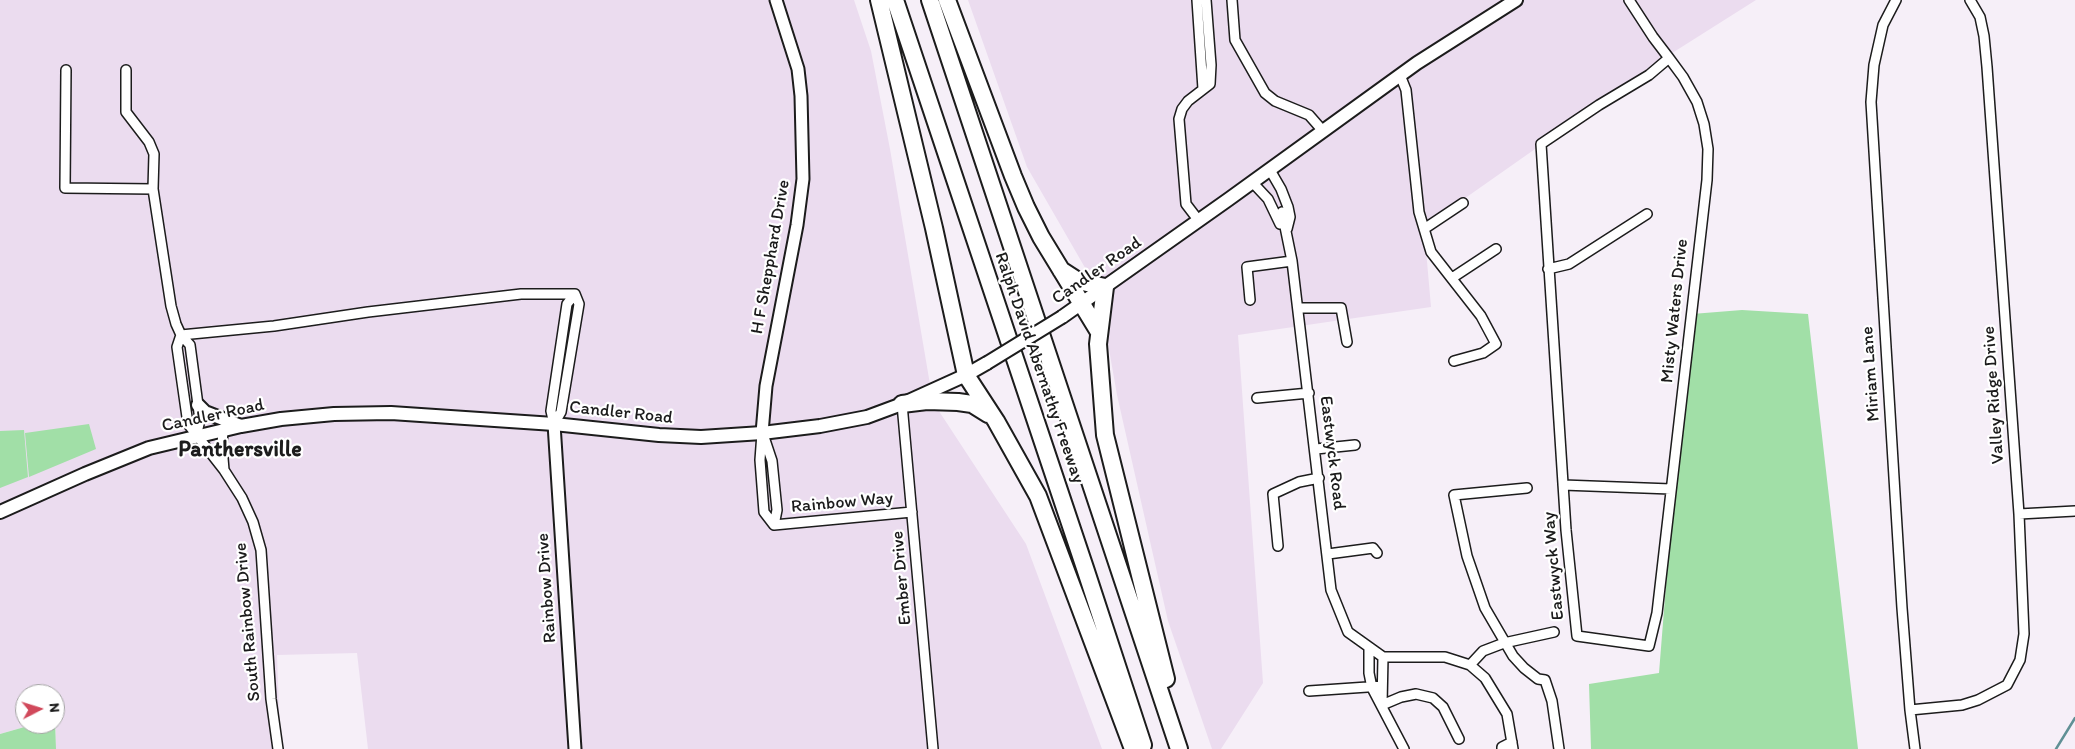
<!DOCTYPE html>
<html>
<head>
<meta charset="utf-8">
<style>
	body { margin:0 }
	#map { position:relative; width:2075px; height:749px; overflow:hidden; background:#f6eff8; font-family:Itim,sans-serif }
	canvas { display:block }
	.north { position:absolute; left:15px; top:684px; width:50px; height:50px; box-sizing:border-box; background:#fff; border:1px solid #a4a4a4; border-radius:50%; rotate:85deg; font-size:14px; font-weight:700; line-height:20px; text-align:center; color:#1c1c1c }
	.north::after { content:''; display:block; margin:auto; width:18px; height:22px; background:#d1495b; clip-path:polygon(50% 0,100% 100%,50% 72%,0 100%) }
</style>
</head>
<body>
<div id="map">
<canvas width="2075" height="749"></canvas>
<div class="north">N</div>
</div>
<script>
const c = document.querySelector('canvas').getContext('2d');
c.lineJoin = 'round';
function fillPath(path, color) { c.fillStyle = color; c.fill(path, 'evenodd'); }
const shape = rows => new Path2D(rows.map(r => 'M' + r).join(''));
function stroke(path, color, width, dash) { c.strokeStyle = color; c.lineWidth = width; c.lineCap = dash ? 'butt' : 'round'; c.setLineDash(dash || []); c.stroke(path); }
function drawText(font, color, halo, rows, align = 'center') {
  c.font = font + ' Itim,sans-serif'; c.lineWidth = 4.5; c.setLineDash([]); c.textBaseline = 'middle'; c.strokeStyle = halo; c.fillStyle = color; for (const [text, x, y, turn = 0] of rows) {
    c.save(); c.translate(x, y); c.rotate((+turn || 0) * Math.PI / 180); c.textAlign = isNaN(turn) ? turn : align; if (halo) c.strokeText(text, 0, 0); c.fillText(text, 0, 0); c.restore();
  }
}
fillPath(shape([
	[0,0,854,0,871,51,890,149,933,402,1026,544,1102,749,368,749,357,653,277,655,280,737,283,749,56,749,55,694,25,694,25,724,35,724,0,734],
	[968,0,1756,0,1669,55,1424,227,1431,307,1238,335,1263,683,1221,749,1212,749,1168,621,1117,395,1099,292,1027,167]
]), '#ebdcef');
fillPath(shape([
	[1742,310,1808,314,1858,749,1591,749,1589,684,1659,673,1673,497,1692,314],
	[89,424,96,449,29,477,25,433],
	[24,430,28,477,0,488,0,431],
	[55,719,56,749,0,749,0,734,35,724,55,724]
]), '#a1dfa7');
stroke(shape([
	[2056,749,2075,718]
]), '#609095', 2.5);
const minor = shape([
	[1197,0,1203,89],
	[1232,0,1235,40,1265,93,1275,101,1309,115,1323,131],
	[1629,0,1653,37,1669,58,1683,77,1697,102,1704,124,1708,149,1707,180,1657,613,1649,646,1577,636,1566,530,1541,144,1599,105,1649,75,1669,58],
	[1896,0,1883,25,1874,65,1871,102,1902,608,1910,710,1915,749],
	[66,70,65,188,153,189],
	[126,70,126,112,149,142,154,154,153,189,171,306,176,324,181,335,190,345,200,420,196,437],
	[1400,75,1406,90,1419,212,1431,252,1481,316,1496,344,1483,353,1454,361],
	[1270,170,1281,189,1288,207,1290,217,1287,229],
	[1253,183,1268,199,1280,224],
	[1282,212,1292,261,1331,590,1348,632,1383,657,1445,657,1470,665,1485,678,1507,714,1513,749],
	[1199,221,1186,204,1179,119,1182,109,1188,101,1210,84,1211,65,1206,0],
	[1424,229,1463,203],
	[1548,269,1569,264,1647,214],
	[1452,278,1496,249],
	[1250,300,1247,267,1292,261],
	[1298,308,1341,308,1347,342],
	[181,335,177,347,188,424,224,470,242,498,253,522,261,550,271,699,278,749],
	[181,335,274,326,368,312,521,294,575,294],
	[1257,398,1309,393],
	[902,404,933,749],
	[554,424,561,412,579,304,575,294],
	[554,424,551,411,567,304,575,294],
	[223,430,222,446,224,470],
	[762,433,760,460,764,512,774,525],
	[764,437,772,461,777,510,774,525],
	[1316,449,1355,445],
	[1563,485,1671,489],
	[1527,488,1454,495,1467,556,1485,608,1513,656,1524,668,1538,679,1545,680,1552,701,1559,749],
	[2019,514,2075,511],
	[774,525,912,512],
	[1278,546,1273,494,1299,482,1319,478],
	[1328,554,1373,548,1377,553],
	[1369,648,1369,673,1372,688,1404,749],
	[1470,665,1483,651,1504,643,1554,632],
	[1309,691,1382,686],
	[1382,705,1401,697,1416,694,1433,698,1443,707,1459,739],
	[1382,705,1383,657],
	[1910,710,1962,705,1978,700,2007,685,2020,660,2024,634,2019,514,1987,67,1984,36,1980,17,1970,0],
	[1502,749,1502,747,1512,742]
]);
const tertiary = shape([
	[554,424,575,749],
	[762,433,766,386,797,225,803,179,801,96,798,69,776,0]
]);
const secondary = shape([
	[1062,317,1229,199,1417,63,1516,0],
	[198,405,205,412,241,426],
	[0,512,85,474,149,448,241,426,281,419,334,414,391,413,554,424,659,435,701,437,762,433,820,426,867,417,902,404,966,375,987,363]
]);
const motorway = shape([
	[879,0,934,228,966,375,996,421,1038,496,1133,749],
	[895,0,1085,568,1143,745],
	[930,0,1179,749],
	[947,0,1013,176,1026,207,1041,237,1099,332],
	[1061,270,1078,281,1105,287,1098,344,1105,435,1166,679],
	[902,404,927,401,958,402,972,404,988,414]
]);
stroke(minor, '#1c1c1c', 12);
stroke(tertiary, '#1c1c1c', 15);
stroke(secondary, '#1c1c1c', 16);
stroke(motorway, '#1c1c1c', 20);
stroke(minor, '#fff', 9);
stroke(tertiary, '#fff', 11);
stroke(secondary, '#fff', 12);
stroke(motorway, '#fff', 16);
const secondaryBridge = shape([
	[987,363,1062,317]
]);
stroke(secondaryBridge, '#1c1c1c', 16, []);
stroke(secondaryBridge, '#fff', 12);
drawText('18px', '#1c1c1c', '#fff', [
	["H F Shepphard Drive",771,257,-80],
	["Candler Road",1097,271,-35],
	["Misty Waters Drive",1675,311,-84],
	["Ralph David Abernathy Freeway",1039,368,71],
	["Miriam Lane",1871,374,-94],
	["Valley Ridge Drive",1994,395,-94],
	["Candler Road",621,413,6],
	["Candler Road",213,416,-12],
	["Eastwyck Road",1332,453,83],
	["Rainbow Way",842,503,-5],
	["Eastwyck Way",1554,566,-95],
	["Ember Drive",902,578,-95],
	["Rainbow Drive",547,588,-94],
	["South Rainbow Drive",248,622,-95]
]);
drawText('bold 22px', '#1c1c1c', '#fff', [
	["Panthersville",240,450]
]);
</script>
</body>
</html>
